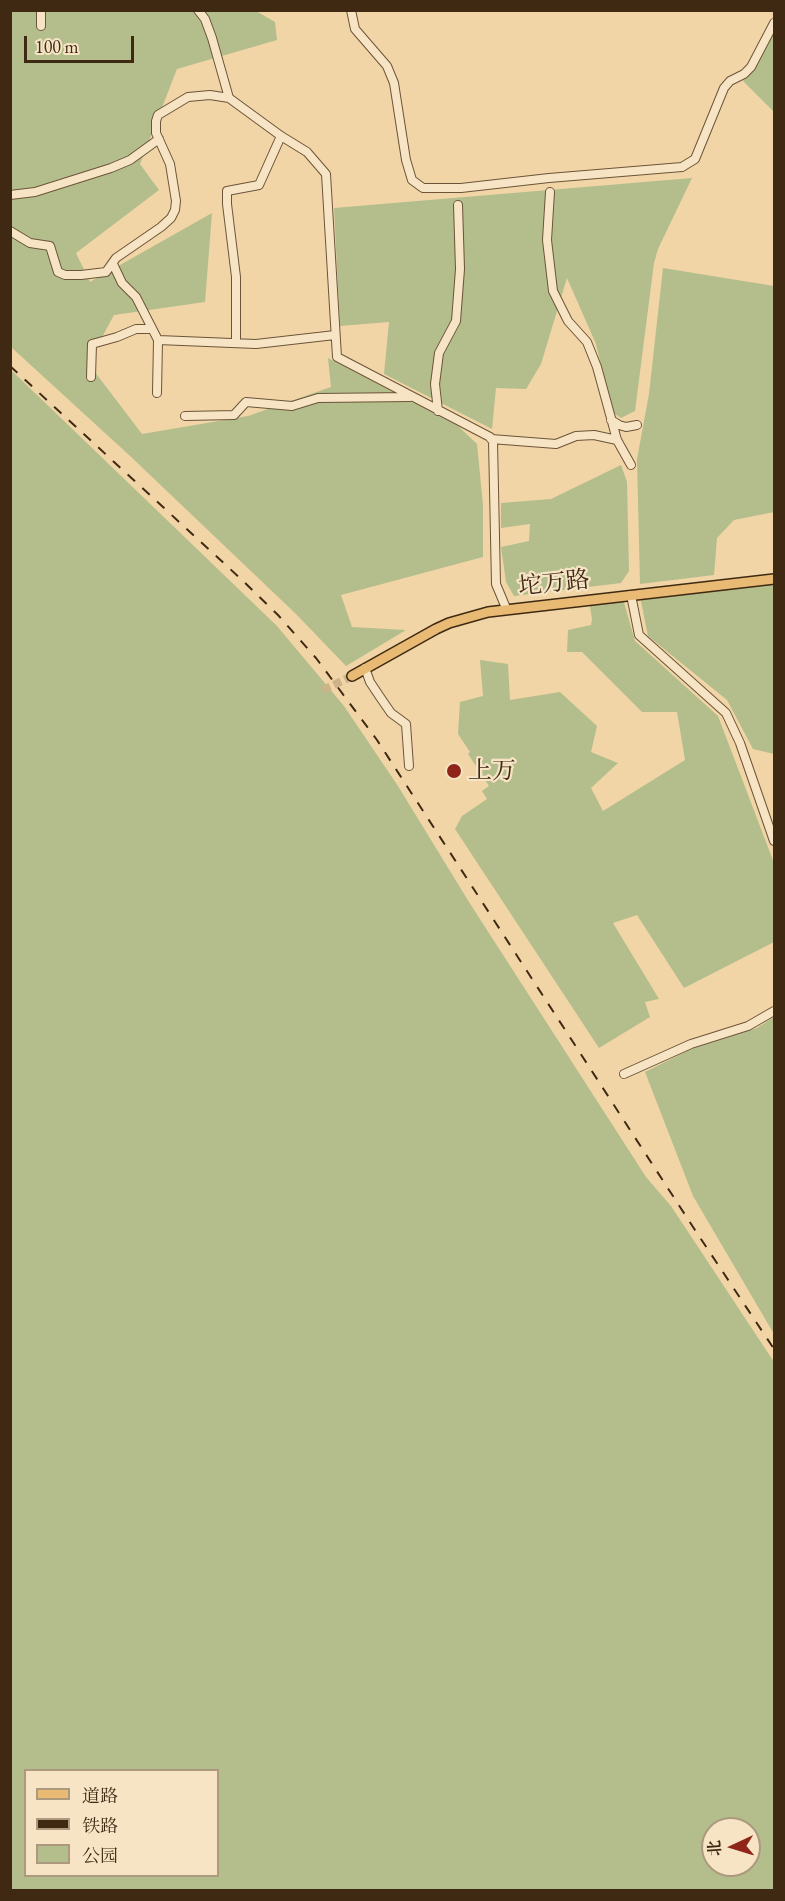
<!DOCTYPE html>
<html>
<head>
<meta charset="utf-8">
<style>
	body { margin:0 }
	#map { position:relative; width:785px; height:1901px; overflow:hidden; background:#f1d5a6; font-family:"EB Garamond","Noto Serif SC",serif }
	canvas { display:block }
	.frame { position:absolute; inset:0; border:12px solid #3f2913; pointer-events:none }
	.legend { position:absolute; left:24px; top:1769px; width:195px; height:108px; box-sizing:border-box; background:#f6e4c5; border:2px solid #ad997e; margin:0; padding:8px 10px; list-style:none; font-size:18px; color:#3f2913 }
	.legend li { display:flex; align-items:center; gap:12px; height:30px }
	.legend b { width:30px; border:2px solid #ad997e }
	.north { position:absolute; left:701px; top:1817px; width:60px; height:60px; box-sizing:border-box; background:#f6e4c5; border:2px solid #ad997e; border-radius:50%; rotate:266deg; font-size:16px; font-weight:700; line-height:24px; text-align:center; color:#3f2913 }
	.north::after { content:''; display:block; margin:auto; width:21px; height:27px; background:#8f2418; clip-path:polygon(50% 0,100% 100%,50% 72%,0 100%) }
	.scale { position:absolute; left:24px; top:36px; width:110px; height:27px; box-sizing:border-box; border:3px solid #3f2913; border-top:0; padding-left:8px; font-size:18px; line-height:21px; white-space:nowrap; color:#3f2913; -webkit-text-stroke:4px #f6e4c5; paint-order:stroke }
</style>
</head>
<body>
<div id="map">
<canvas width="785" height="1901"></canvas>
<div class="frame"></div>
<ul class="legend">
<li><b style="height:8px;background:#e8ba73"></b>道路</li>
<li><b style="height:8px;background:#3f2913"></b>铁路</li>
<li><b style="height:16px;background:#b3be8c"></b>公园</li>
</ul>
<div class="north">北</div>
<div class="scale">100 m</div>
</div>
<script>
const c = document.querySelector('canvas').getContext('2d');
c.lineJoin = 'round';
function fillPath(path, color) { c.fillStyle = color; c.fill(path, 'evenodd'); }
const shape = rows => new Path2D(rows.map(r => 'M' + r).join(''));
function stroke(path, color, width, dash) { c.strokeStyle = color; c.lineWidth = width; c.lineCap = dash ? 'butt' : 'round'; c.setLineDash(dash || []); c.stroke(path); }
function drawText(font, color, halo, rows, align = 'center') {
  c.font = font + ' "EB Garamond","Noto Serif SC",serif'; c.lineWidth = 4.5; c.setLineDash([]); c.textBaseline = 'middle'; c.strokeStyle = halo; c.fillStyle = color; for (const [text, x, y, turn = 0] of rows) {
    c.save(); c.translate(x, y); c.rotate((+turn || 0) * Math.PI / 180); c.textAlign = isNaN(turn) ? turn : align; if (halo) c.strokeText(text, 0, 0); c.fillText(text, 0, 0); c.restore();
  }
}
fillPath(shape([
	[11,11,256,11,275,22,277,40,177,69,140,164,159,190,76,253,90,282,212,213,205,302,114,315,88,363,142,434,248,416,331,387,328,358,458,426,477,444,483,505,483,557,341,595,352,627,406,630,346,666,296,614,129,455,11,347],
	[774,30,774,112,743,81,753,70],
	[692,178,658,249,654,263,635,411,621,418,612,412,596,344,567,278,541,364,526,389,496,388,492,429,384,374,389,322,340,326,334,208],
	[663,268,774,286,774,512,734,520,717,538,714,575,640,584,637,459,649,394],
	[10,369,277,626,344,706,398,786,469,902,646,1177,671,1206,774,1362,774,1890,11,1890],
	[218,1770,218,1876,26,1876,26,1770],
	[713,1829,749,1829,749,1865,713,1865],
	[621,465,627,482,629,571,621,583,514,596,506,582,501,547,529,541,530,524,501,528,501,503,551,499],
	[774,582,774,754,753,749,727,700,648,636,640,596],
	[623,599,635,641,718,716,774,863,774,942,684,988,637,915,613,923,659,999,645,1002,650,1017,599,1048,455,829,462,816,487,799,482,791,489,786,468,754,470,752,458,734,460,702,483,696,480,660,508,664,510,700,560,692,597,726,591,752,618,763,591,788,603,811,685,760,677,712,642,712,582,652,567,652,568,630,591,625,592,619,589,601],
	[774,1017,774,1334,693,1196,645,1072,689,1050,757,1028]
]), '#b3be8c');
stroke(shape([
	[323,690,352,676]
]), '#cdb389', 8, [8, 4]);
const minor = shape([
	[41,10,41,26],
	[198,10,205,19,212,38,229,98,281,136,307,152,326,174,337,357,490,437,493,441,496,584,506,608],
	[351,10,355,29,387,66,394,83,406,160,412,180,423,188,461,188,549,178,682,167,695,159,724,88,730,81,744,74,751,67,774,23],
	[550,192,547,240,553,291,568,321,587,342,597,367,617,440,631,465],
	[10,195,35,192,111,168,130,160,159,139],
	[10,231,30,243,50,246,58,272,65,275,81,275,106,272,116,258,161,227,171,218,175,210,176,201,170,164,156,133,156,121,158,115,188,97,210,95,229,98],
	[113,264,122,283,136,297,158,340,157,393],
	[158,340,256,344,335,335],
	[236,343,236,277,227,204,227,191,259,185,281,136],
	[91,377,92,344,117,337,136,329,152,329],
	[438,411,435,384,439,353,456,321,460,269,458,205],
	[185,416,234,415,246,402,292,406,318,398,410,397],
	[611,420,619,425,626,427,637,425],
	[491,439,556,444,576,436,594,435,617,440],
	[631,595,639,635,726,713,740,743,774,841],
	[365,668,370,682,380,697,391,713,406,724,409,766],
	[624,1074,691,1044,748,1026,774,1011]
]);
const major = shape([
	[352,676,436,629,449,623,488,612,774,579]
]);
stroke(minor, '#6c5438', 10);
stroke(major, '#3f2913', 12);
stroke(minor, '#f6e4c5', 8);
stroke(major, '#e8ba73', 9);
stroke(shape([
	[10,366,241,579,278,615,316,658,377,740,695,1230,774,1349]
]), '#3f2913', 2, [10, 10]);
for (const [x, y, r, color] of [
	[454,771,8,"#8f2418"]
]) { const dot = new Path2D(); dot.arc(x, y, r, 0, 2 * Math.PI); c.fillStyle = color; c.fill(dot); stroke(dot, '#f6e4c5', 2); }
drawText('24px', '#3f2913', '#f6e4c5', [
	["坨万路",554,584,-6]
]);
drawText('24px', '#3f2913', '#f6e4c5', [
	["上万",468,771]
], 'left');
</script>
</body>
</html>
